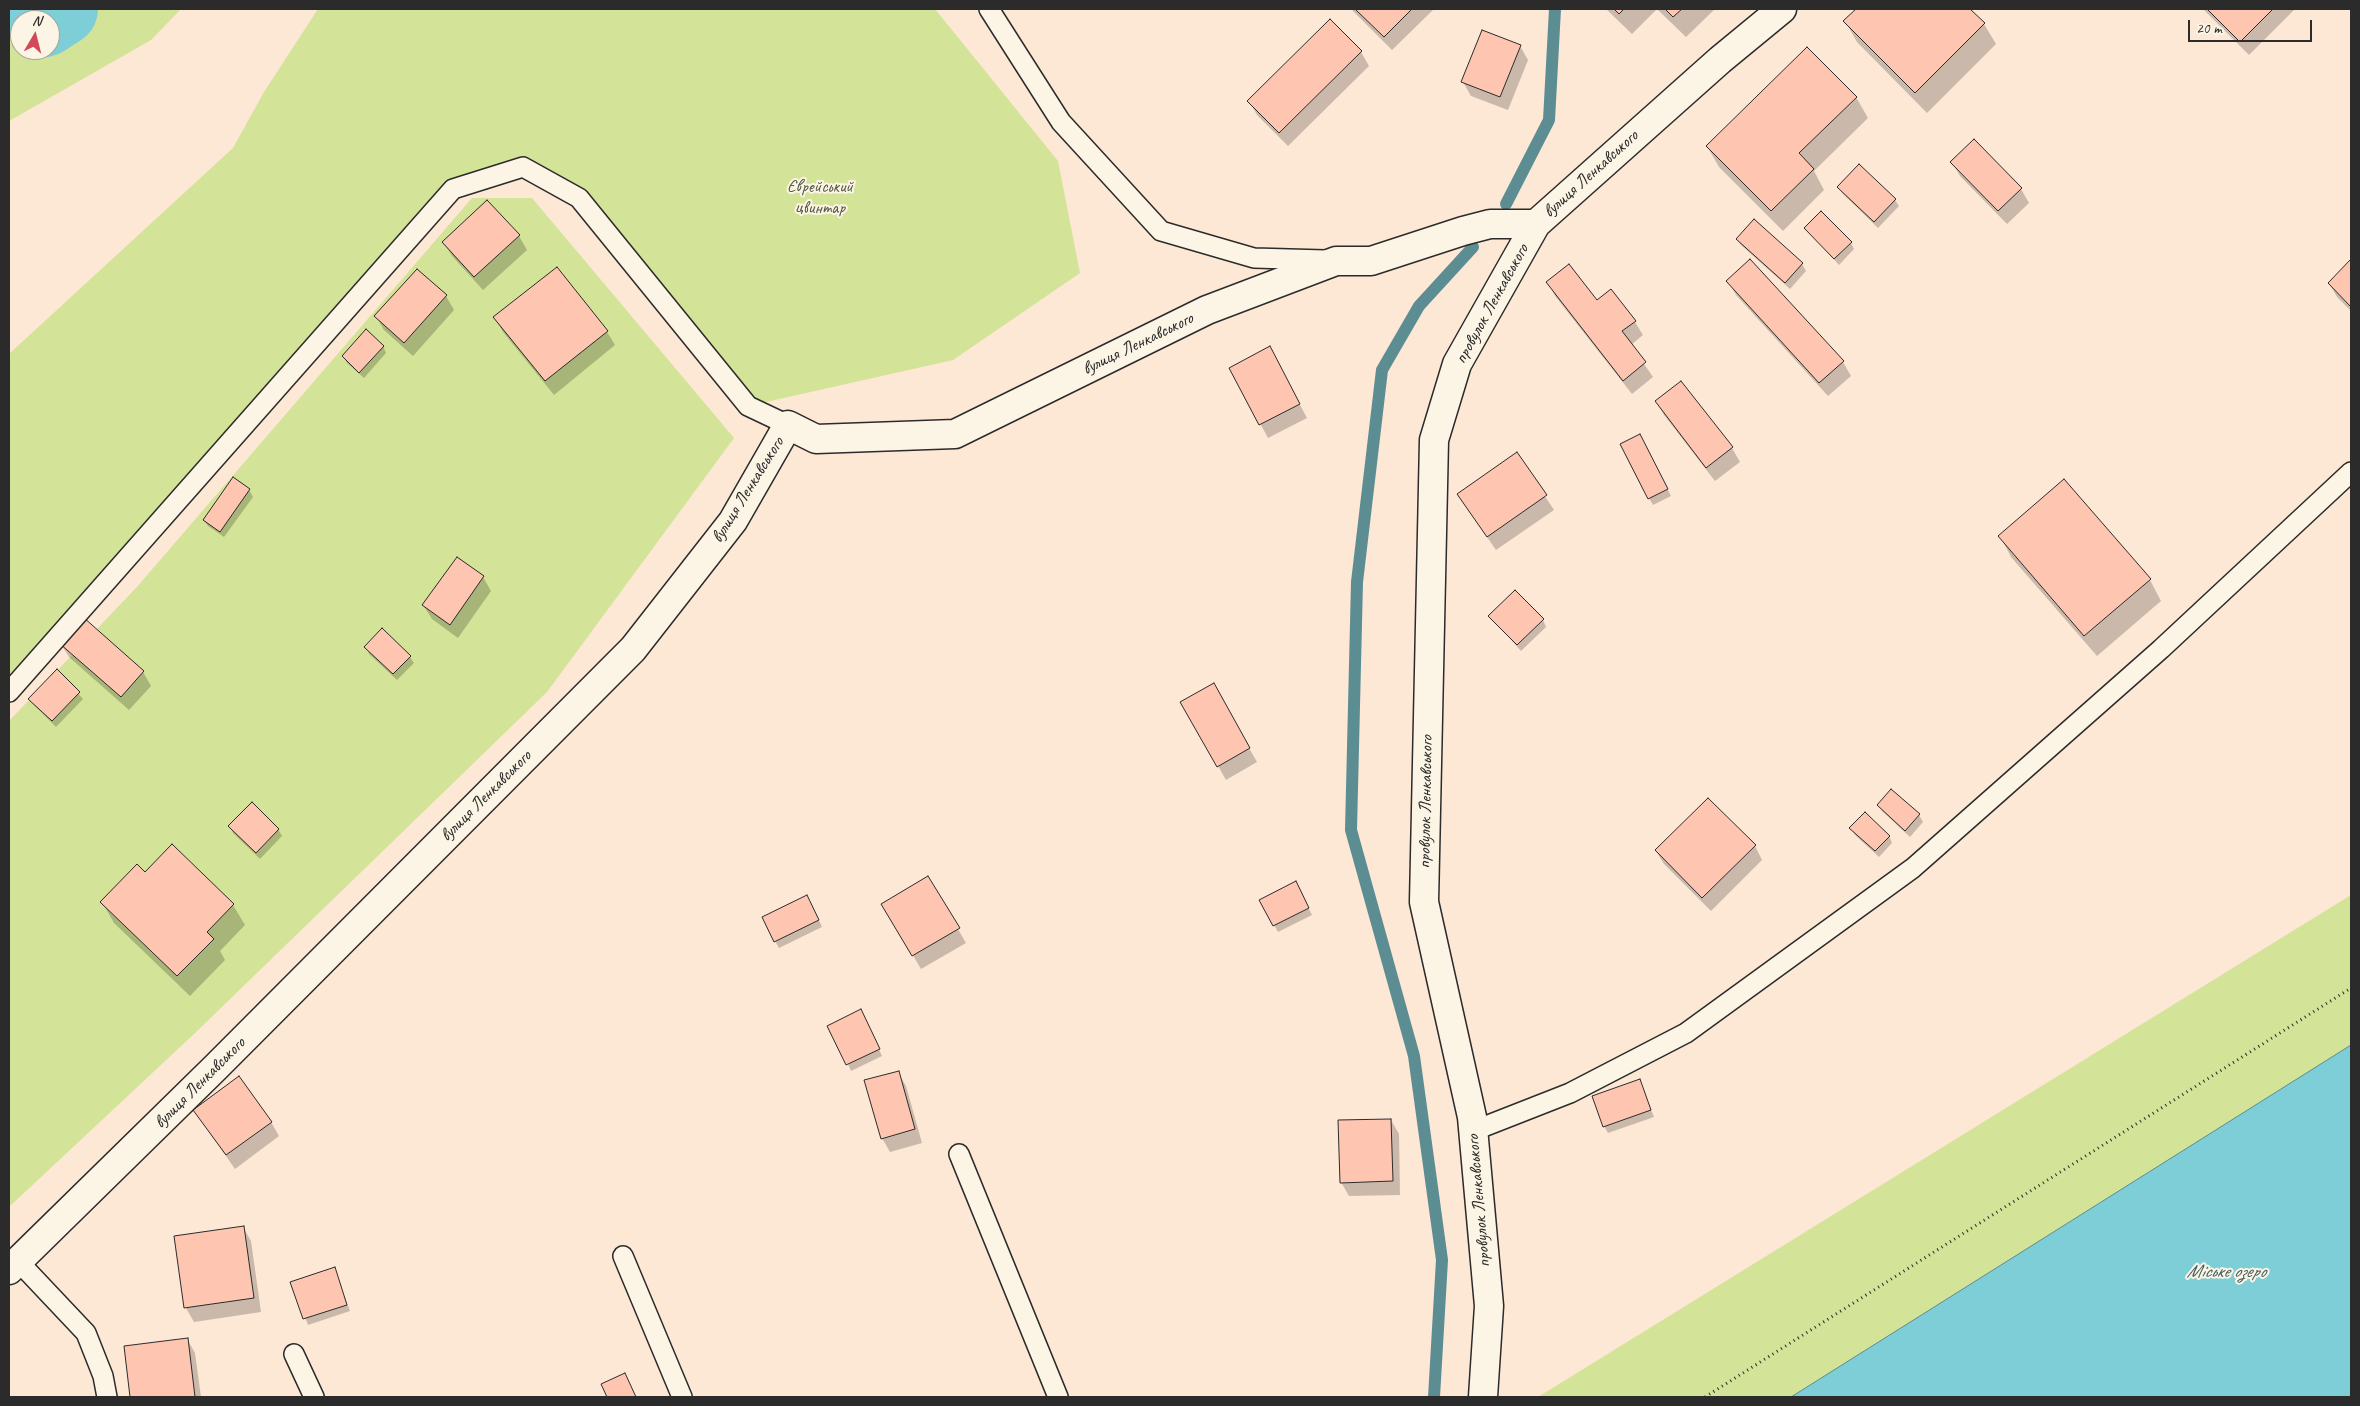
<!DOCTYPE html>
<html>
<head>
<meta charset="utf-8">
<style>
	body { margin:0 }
	#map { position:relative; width:2360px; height:1406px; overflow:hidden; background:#fde7d5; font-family:Caveat,sans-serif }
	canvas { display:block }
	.frame { position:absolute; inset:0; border:10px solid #2b2b2b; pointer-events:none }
	.north { position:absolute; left:10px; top:10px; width:50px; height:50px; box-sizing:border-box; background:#fcf5e5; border:1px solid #a8a49b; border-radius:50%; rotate:8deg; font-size:14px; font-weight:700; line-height:20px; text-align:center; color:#2b2b2b }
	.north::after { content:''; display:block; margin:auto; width:18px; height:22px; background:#d1495b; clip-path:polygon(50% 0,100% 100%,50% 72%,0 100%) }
	.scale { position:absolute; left:2188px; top:20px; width:124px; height:22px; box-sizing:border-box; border:2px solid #2b2b2b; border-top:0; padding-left:6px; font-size:15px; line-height:18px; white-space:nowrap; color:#2b2b2b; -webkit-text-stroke:4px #fcf5e5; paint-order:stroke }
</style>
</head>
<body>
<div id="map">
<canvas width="2360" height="1406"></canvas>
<div class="frame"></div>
<div class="north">N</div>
<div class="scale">20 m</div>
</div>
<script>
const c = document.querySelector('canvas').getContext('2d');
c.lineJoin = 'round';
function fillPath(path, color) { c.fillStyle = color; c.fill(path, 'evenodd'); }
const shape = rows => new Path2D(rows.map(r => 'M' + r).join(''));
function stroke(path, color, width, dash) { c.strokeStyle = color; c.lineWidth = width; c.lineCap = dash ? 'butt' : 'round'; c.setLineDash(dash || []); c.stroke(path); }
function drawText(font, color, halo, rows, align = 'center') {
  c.font = font + ' Caveat,sans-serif'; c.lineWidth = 4; c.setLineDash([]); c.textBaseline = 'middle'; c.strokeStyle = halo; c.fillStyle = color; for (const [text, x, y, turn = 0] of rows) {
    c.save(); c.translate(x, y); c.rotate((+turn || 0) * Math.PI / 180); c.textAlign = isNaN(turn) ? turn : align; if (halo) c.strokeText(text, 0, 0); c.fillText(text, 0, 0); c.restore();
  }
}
fillPath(shape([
	[9,9,181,9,151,40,9,121],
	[20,20,50,20,50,50,20,50],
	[318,9,935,9,1058,161,1080,273,953,360,748,406,579,198,523,167,453,189,9,692,9,354,233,148,264,92],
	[472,198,532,198,734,438,547,692,195,1033,9,1207,9,721,136,588],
	[2351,895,2351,1397,1538,1397]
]), '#d3e397');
const water = shape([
	[2351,1045,2351,1397,1791,1397,2351,1045]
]);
fillPath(water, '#7dced7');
stroke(water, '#5c8d92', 1);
fillPath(shape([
	[1351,9,1434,9,1392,50],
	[1606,9,1715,9,1686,37,1657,9,1632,34],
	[1858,9,1969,9,1984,24,1996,44,1927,113,1857,42,1845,21],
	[2203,9,2295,9,2249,55],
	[1330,21,1361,52,1369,66,1288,146,1257,115,1249,101],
	[1520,46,1528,60,1508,110,1471,96,1463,82],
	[1856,97,1868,118,1814,171,1824,190,1783,231,1719,167,1707,146],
	[1952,162,2021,189,2029,203,2007,224,1960,176],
	[1839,187,1895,200,1899,206,1878,228,1842,193],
	[1754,221,1802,264,1806,271,1790,289,1741,245,1737,239],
	[1806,228,1851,243,1854,249,1839,265],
	[519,236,527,250,483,290,452,256,444,243],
	[2351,261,2351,311,2337,297,2329,283],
	[417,270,446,296,454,310,413,356,384,330,376,316],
	[1728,281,1843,362,1851,376,1828,396,1736,295],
	[1548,282,1597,302,1635,322,1643,335,1631,345,1653,377,1632,394,1555,296],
	[495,318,607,332,615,345,554,395,503,332],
	[383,346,386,353,364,378,347,363,343,356],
	[1277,362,1307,418,1268,438,1231,369],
	[1681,382,1732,448,1740,462,1715,481,1664,415,1656,401],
	[1644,442,1671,496,1653,505,1649,498],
	[1517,454,1554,510,1496,550,1458,495],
	[249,490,253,497,224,537,208,526,204,520],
	[2000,536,2150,580,2161,601,2097,656,2011,557],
	[457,559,483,577,491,591,458,638,432,619,423,605],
	[1490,616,1543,620,1546,627,1521,651],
	[382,630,410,657,414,663,397,680,369,654,366,647],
	[61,644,143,672,151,686,129,710,69,657],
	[57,670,83,699,56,727,34,705,30,699],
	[1213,685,1257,762,1226,780,1182,702],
	[1878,805,1919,815,1923,822,1910,837,1882,811],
	[230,826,278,829,282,836,260,859,233,833],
	[1851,828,1889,836,1892,843,1879,857,1855,835],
	[1755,846,1762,860,1711,911,1664,864,1656,851],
	[145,874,233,905,245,925,220,951,225,960,190,996,114,923,102,902],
	[928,877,966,943,921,969,883,904],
	[1299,889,1312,915,1278,932,1261,900],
	[811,903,822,927,779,948,775,941],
	[864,1017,882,1056,851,1071,848,1064],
	[898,1072,906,1086,922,1143,890,1152,882,1138],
	[1639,1080,1654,1117,1608,1133,1604,1126],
	[194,1110,271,1122,279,1136,235,1169],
	[1391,1120,1399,1134,1400,1195,1349,1196,1341,1182],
	[243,1227,251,1241,261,1312,194,1322,186,1308],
	[334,1268,350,1311,308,1325,292,1282],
	[187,1339,195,1353,201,1397,131,1397,125,1347]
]), '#0003');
stroke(shape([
	[1506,204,1549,120,1555,9],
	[1434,1397,1442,1260,1414,1056,1351,830,1357,582,1382,370,1419,306,1473,247]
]), '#5c8d92', 12);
stroke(shape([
	[44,20,61,9]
]), '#7dced7', 74);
const building = shape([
	[1355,9,1412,9,1384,37,1355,9],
	[1614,9,1624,9,1619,14,1614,9],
	[1665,9,1682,9,1673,17,1665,9],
	[1856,9,1970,9,1985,23,1915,93,1843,21,1856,9],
	[2207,9,2273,9,2240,42,2207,9],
	[1330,19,1362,51,1279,133,1247,101,1330,19],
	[1482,30,1521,45,1500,97,1461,82,1482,30],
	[1807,47,1857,97,1799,153,1814,169,1771,211,1706,146,1807,47],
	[1974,139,2022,188,1998,211,1950,162,1974,139],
	[1859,164,1896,199,1874,222,1837,187,1859,164],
	[487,200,520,235,474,277,442,242,487,200],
	[1821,211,1852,242,1834,259,1804,228,1821,211],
	[1754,219,1803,263,1785,283,1736,239,1754,219],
	[1750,259,1844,361,1819,383,1726,281,1750,259],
	[2351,259,2351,307,2328,283,2351,259],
	[1569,264,1597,300,1611,289,1636,321,1622,331,1646,362,1623,381,1546,282,1569,264],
	[557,267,608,331,545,381,493,317,557,267],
	[417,269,447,295,404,343,374,316,417,269],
	[366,329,384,346,359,373,342,356,366,329],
	[1270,346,1300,404,1259,425,1229,368,1270,346],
	[1681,381,1733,447,1706,468,1655,401,1681,381],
	[1640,434,1668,489,1648,499,1620,444,1640,434],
	[1517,452,1547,495,1487,537,1457,494,1517,452],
	[233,477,250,489,220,532,203,520,233,477],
	[2064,479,2151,579,2084,636,1998,536,2064,479],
	[457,557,484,576,450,625,422,605,457,557],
	[1515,590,1544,619,1517,645,1488,616,1515,590],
	[83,617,144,671,121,697,59,643,83,617],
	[382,628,411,656,393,674,364,647,382,628],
	[57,669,80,692,52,721,28,699,57,669],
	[1214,683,1250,748,1217,767,1180,702,1214,683],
	[1891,789,1920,814,1905,831,1877,805,1891,789],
	[1708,798,1756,845,1702,898,1655,850,1708,798],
	[252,802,279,829,256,853,228,826,252,802],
	[1865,812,1890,836,1875,851,1849,828,1865,812],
	[172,844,234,904,207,932,214,939,177,976,100,902,137,864,145,872,172,844],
	[928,876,960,928,912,956,881,904,928,876],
	[1296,881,1309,908,1273,926,1259,900,1296,881],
	[807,895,819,920,774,942,762,917,807,895],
	[861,1009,880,1049,846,1065,827,1026,861,1009],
	[899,1071,915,1129,881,1139,864,1080,899,1071],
	[239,1076,272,1122,226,1155,193,1110,239,1076],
	[1640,1079,1651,1110,1603,1127,1592,1096,1640,1079],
	[1391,1119,1393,1181,1340,1183,1338,1120,1391,1119],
	[244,1226,254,1298,184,1308,174,1236,244,1226],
	[335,1267,347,1305,303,1319,290,1282,335,1267],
	[188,1338,195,1397,130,1397,124,1346,188,1338],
	[625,1373,636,1397,607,1397,601,1384,625,1373]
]);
fillPath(building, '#fec6b1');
stroke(building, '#2b2b2b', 1);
const service = shape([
	[989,9,1061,122,1161,231,1254,258,1325,260],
	[9,692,453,189,523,167,579,198,748,406,788,425],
	[1473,1131,1570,1093,1686,1033,1913,868,2161,649,2351,472],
	[959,1154,1058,1397],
	[623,1256,682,1397],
	[18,1261,86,1333,103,1376,107,1397],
	[294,1354,314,1397]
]);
const minor = shape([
	[9,1270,215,1068,633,649,733,521,788,425,816,439,955,434,1207,310,1336,261,1371,261,1463,231,1490,224,1536,224],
	[1483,1397,1489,1306,1472,1117,1424,902,1434,440,1457,364,1536,224,1720,60,1782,9]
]);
stroke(service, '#2b2b2b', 22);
stroke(minor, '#2b2b2b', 31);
stroke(shape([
	[1705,1397,2351,988]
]), '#2b2b2b', 3, [1, 4]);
stroke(service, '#fcf5e5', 19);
stroke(minor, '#fcf5e5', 28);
drawText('18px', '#2b2b2b', '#fcf5e5', [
	["вулиця Ленкавського",1591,174,-42],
	["провулок Ленкавського",1492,304,-61],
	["вулиця Ленкавського",1138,344,-26],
	["вулиця Ленкавського",748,490,-58],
	["вулиця Ленкавського",486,796,-45],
	["провулок Ленкавського",1426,802,-89],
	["вулиця Ленкавського",200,1083,-45],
	["провулок Ленкавського",1479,1201,-95]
]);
drawText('18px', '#555946', '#fcf5e5', [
	["Єврейський",820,187],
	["цвинтар",820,208]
]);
drawText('italic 19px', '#445c5f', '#fcf5e5', [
	["Міське озеро",2226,1272]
]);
</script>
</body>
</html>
